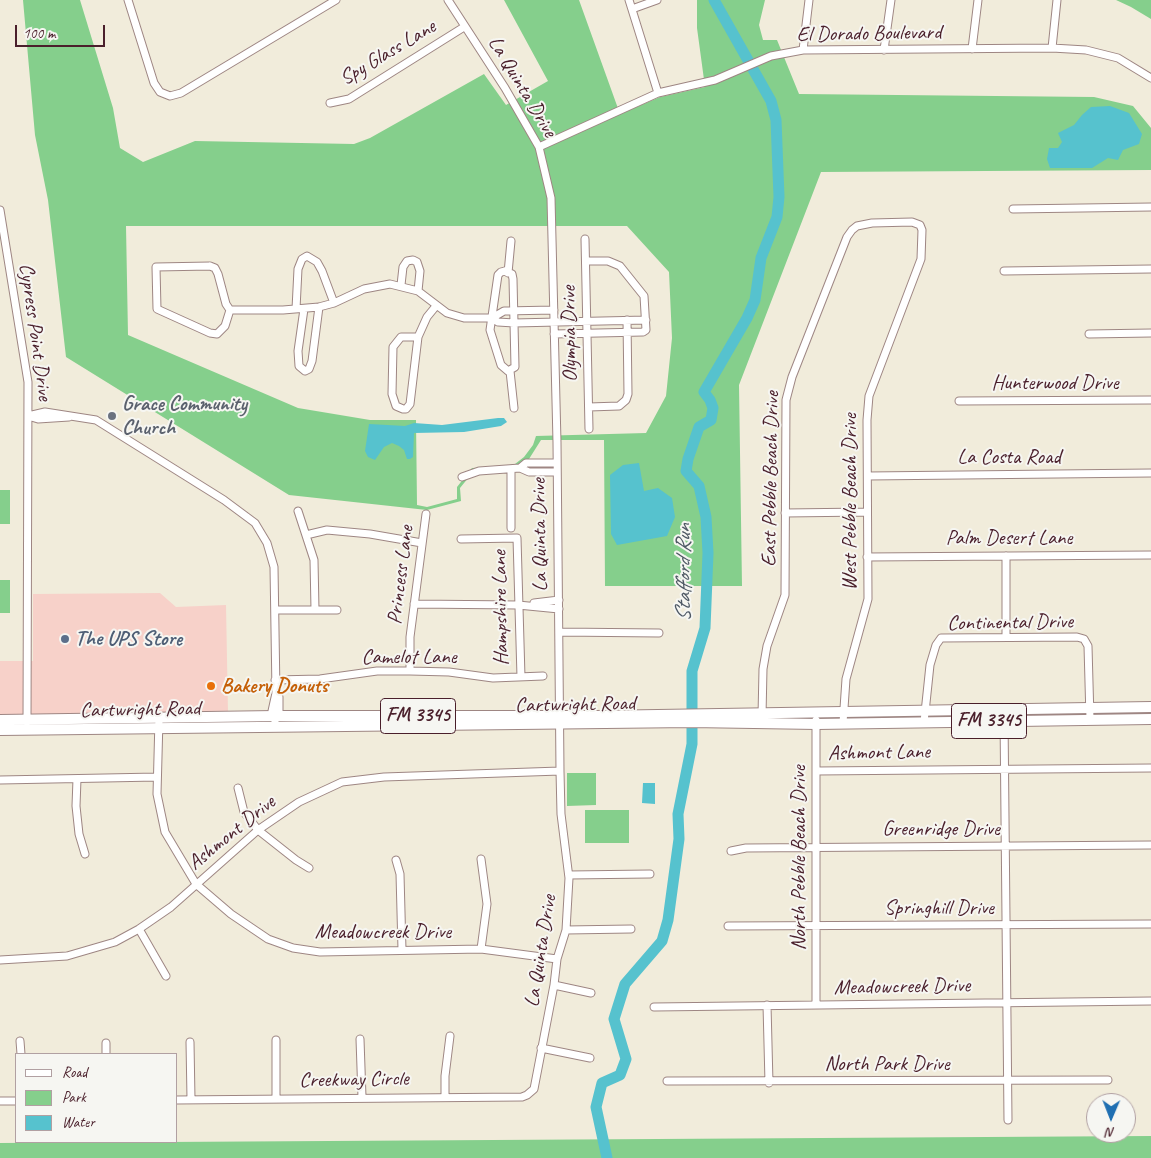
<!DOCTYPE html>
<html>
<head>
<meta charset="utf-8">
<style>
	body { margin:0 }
	#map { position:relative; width:1151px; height:1158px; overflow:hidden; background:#f1ecdb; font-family:Caveat,sans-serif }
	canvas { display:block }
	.legend { position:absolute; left:15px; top:1053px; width:162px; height:90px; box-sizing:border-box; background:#f6f6f2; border:1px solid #b1a0a2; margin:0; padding:6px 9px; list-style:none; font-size:15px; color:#4a1f2b }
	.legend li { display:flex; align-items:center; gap:10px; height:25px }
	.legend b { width:25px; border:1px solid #b1a0a2 }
	.north { position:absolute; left:1086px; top:1093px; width:50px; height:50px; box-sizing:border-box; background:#f6f6f2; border:1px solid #b1a0a2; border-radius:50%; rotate:181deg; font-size:14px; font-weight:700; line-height:20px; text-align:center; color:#4a1f2b }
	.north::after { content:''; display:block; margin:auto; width:18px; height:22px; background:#1f6fb2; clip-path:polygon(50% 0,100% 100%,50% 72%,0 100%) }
	.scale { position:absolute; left:15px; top:25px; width:90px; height:22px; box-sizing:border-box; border:2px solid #4a1f2b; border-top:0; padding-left:6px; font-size:15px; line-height:18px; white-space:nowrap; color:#4a1f2b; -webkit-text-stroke:4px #f6f6f2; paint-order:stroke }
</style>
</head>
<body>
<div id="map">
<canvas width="1151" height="1158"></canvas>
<ul class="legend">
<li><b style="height:6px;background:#fff"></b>Road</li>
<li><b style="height:14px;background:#85cf8c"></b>Park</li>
<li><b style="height:14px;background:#56c2ce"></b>Water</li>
</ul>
<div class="north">N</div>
<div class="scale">100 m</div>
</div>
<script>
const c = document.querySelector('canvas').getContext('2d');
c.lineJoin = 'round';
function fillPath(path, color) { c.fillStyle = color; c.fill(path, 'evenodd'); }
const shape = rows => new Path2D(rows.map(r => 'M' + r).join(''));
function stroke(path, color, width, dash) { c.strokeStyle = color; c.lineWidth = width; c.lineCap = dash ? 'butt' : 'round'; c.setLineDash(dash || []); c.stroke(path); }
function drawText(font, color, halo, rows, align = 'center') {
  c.font = font + ' Caveat,sans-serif'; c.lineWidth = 4; c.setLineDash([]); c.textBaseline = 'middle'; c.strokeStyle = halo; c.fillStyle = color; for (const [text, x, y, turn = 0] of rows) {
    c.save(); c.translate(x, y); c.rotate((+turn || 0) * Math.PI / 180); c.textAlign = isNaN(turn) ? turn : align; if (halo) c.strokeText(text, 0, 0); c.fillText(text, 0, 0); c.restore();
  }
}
fillPath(shape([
	[160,593,176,607,226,605,228,713,0,715,0,661,33,661,33,594]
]), '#f7d1c9');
fillPath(shape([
	[23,0,80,0,113,108,120,148,143,162,195,141,354,144,370,138,484,74,506,105,548,81,504,0,579,0,620,114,660,97,705,87,697,28,697,0,765,0,759,25,763,40,777,40,799,94,1094,97,1133,106,1151,128,1151,170,821,172,739,385,742,586,605,586,604,440,541,440,529,459,518,466,473,472,460,488,461,501,427,510,289,495,66,357,48,200,35,135],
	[126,226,627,226,669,272,672,338,666,396,646,433,536,436,533,445,524,457,515,464,500,467,472,468,457,487,457,499,427,507,417,505,416,420,370,420,298,408,128,335],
	[1116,0,1151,0,1151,19,1131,7],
	[0,490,10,490,10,524,0,524],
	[0,580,10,580,10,613,0,613],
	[567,773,596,773,596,805,567,806],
	[585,810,629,810,629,843,585,843],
	[1151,1136,1151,1158,0,1158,0,1143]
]), '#85cf8c');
fillPath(shape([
	[1110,106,1129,113,1142,134,1139,144,1123,150,1118,160,1108,158,1092,168,1050,168,1047,159,1049,148,1058,148,1062,142,1058,133,1074,125,1082,115,1091,107],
	[498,418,504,418,507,422,501,426,464,432,414,433,413,457,410,459,407,459,404,450,399,446,392,443,384,447,375,460,368,457,365,451,369,424,405,426,414,423,442,425],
	[639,463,644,491,658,488,672,498,675,517,667,536,617,545,611,534,610,475,623,465],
	[643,783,655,783,655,804,642,803]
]), '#56c2ce');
stroke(shape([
	[607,1158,596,1107,602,1083,620,1075,626,1059,614,1019,625,984,662,941,668,920,679,839,678,814,692,744,692,671,705,628,708,553,706,517,699,486,686,471,688,459,699,427,711,420,713,408,710,400,704,392,747,318,755,300,761,258,777,217,779,197,776,120,771,101,714,0]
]), '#56c2ce', 11);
const minor = shape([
	[128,0,154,83,160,92,170,96,181,93,336,0],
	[629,0,658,93],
	[632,9,657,0],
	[1052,48,1057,0],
	[972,49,978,0],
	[803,50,809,0],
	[884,50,891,0],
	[330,103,349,99,464,27],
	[539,147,658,93,715,80,771,56,803,50,1052,48,1086,50,1118,58,1151,78],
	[1013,209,1151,207],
	[0,210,28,382,27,722],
	[585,239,589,429],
	[210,266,215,268,218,274,226,304,230,310,225,326,217,334,210,333,157,309,156,267,210,266],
	[505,271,512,274,513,279,515,367,508,371,501,365,490,330,498,275,501,272,505,271],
	[1004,271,1151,269],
	[508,273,511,241],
	[401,285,403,267,407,261,413,260,417,262,420,271,418,291],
	[296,309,298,269,302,259,307,256,317,262,322,271,334,303],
	[304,309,298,351,299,366,305,371,309,369,312,361,319,307],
	[230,310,283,310,319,307,334,303,364,289,390,284,418,291,447,313,464,318,492,318,498,322,514,323,646,320],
	[492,318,504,311,554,310],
	[554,334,643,332,646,330,644,296,620,266,608,261,586,261],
	[1089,334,1151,333],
	[418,337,401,337,393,347,392,394,396,406,403,409,406,409,410,404,418,337,427,317,436,306],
	[510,371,514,408],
	[959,401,1151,400],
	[589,407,619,406,626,400,628,394,627,320],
	[28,416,45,412,96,420,224,500,255,523,267,543,274,567,276,693,272,711,275,716,275,727],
	[28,416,38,419,69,417],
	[520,468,526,463,557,463],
	[511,469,511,528],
	[868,476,1151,473],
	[462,477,479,471,520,468,529,472,557,472],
	[298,511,314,560,315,610],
	[785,513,867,512],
	[306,535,327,530,370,534,422,543],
	[461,539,517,538,521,677],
	[1006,556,1006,637],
	[867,557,1151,555],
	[534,603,559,600],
	[414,604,518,605,559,609],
	[276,610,337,610],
	[560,632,659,633],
	[410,671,410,637,426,514],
	[275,680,320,679,377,671,410,671,449,672,493,678,543,676],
	[275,716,279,711,279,697,276,693],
	[762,716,763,669,767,646,785,595,786,400,792,377,847,237,852,230,857,226,872,223,912,222,920,225,922,230,921,259,869,396,867,420,868,599,846,679,843,723],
	[1004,717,1008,1120],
	[159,719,157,794,165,832,196,884,231,914,268,939,293,948,320,952,481,949,557,959],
	[816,720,816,1005],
	[924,722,930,665,936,645,941,638,1077,637,1084,639,1088,646,1090,719],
	[817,771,1151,768],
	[77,779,76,806,79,834,85,854],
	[0,780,157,777],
	[238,788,244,812,258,830,296,860,309,868],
	[731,851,746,848,1151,845],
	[481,859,487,904,481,949],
	[396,860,400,874,402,950],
	[569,875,650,874],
	[728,926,1151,924],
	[139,929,166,976],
	[566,930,631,929],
	[0,960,67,956,115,942,139,929,171,907,258,830,299,802,342,782,384,777,560,771],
	[554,985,591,993],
	[767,1005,769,1083],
	[654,1007,1151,1001],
	[360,1039,362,1097],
	[276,1040,276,1098],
	[20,1041,21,1054],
	[190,1042,191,1099],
	[106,1043,106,1054],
	[541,1048,590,1058],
	[667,1081,1108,1080],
	[445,1096,445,1076,450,1036],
	[176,1100,522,1097,527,1095,534,1089,554,985,557,959,566,930,569,878,561,814,560,771,557,442,551,198,539,147,505,88,448,0],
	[0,1101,16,1101]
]);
const primary = shape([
	[0,720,275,716,596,716,1151,707],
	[0,730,691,722,817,724,1151,719]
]);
stroke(minor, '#9e8683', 9);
stroke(primary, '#9e8683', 12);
stroke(minor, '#fff', 7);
stroke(primary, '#fff', 10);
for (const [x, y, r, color] of [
	[112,416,5,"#6b7280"],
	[65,639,5,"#5c6f8a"],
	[211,686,5,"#e8710a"]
]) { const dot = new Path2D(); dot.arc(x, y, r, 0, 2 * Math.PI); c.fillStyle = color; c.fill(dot); stroke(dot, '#f6f6f2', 2); }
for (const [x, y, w] of [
	[418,716,75],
	[989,721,75]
]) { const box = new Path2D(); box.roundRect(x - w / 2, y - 17.5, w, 35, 4); c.fillStyle = '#f6f6f2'; c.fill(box); stroke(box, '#4a1f2b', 1); }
drawText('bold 20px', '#4a1f2b', null, [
	["FM 3345",418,716],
	["FM 3345",989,721]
]);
drawText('21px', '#4a1f2b', '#f6f6f2', [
	["El Dorado Boulevard",869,34,-1],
	["Spy Glass Lane",388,53,-31],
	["La Quinta Drive",522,87,59],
	["Cypress Point Drive",35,332,82],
	["Olympia Drive",570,334,-91],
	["Hunterwood Drive",1055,383],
	["La Costa Road",1009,457],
	["East Pebble Beach Drive",771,479,-89],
	["West Pebble Beach Drive",850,502,-90],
	["La Quinta Drive",540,535,-91],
	["Palm Desert Lane",1009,538],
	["Princess Lane",401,575,-83],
	["Hampshire Lane",501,608,-91],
	["Continental Drive",1010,623,-1],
	["Camelot Lane",409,657],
	["Cartwright Road",575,705,-1],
	["Cartwright Road",140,710,-1],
	["Ashmont Lane",879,753,-1],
	["Greenridge Drive",941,829],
	["Ashmont Drive",232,833,-39],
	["North Pebble Beach Drive",799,858,-90],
	["Springhill Drive",939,908],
	["Meadowcreek Drive",383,932],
	["La Quinta Drive",541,951,-81],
	["Meadowcreek Drive",902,987,-1],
	["North Park Drive",887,1064],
	["Creekway Circle",354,1080,-1]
]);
drawText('bold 21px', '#5b616d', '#f6f6f2', [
	["Grace Community",122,404],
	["Church",122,428]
], 'left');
drawText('bold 21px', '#4e5e75', '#f6f6f2', [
	["The UPS Store",75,639]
], 'left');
drawText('bold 21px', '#c56008', '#f6f6f2', [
	["Bakery Donuts",221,686]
], 'left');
drawText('italic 22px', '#4e5864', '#f6f6f2', [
	["Stafford Run",684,573,-90]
]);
</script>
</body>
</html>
